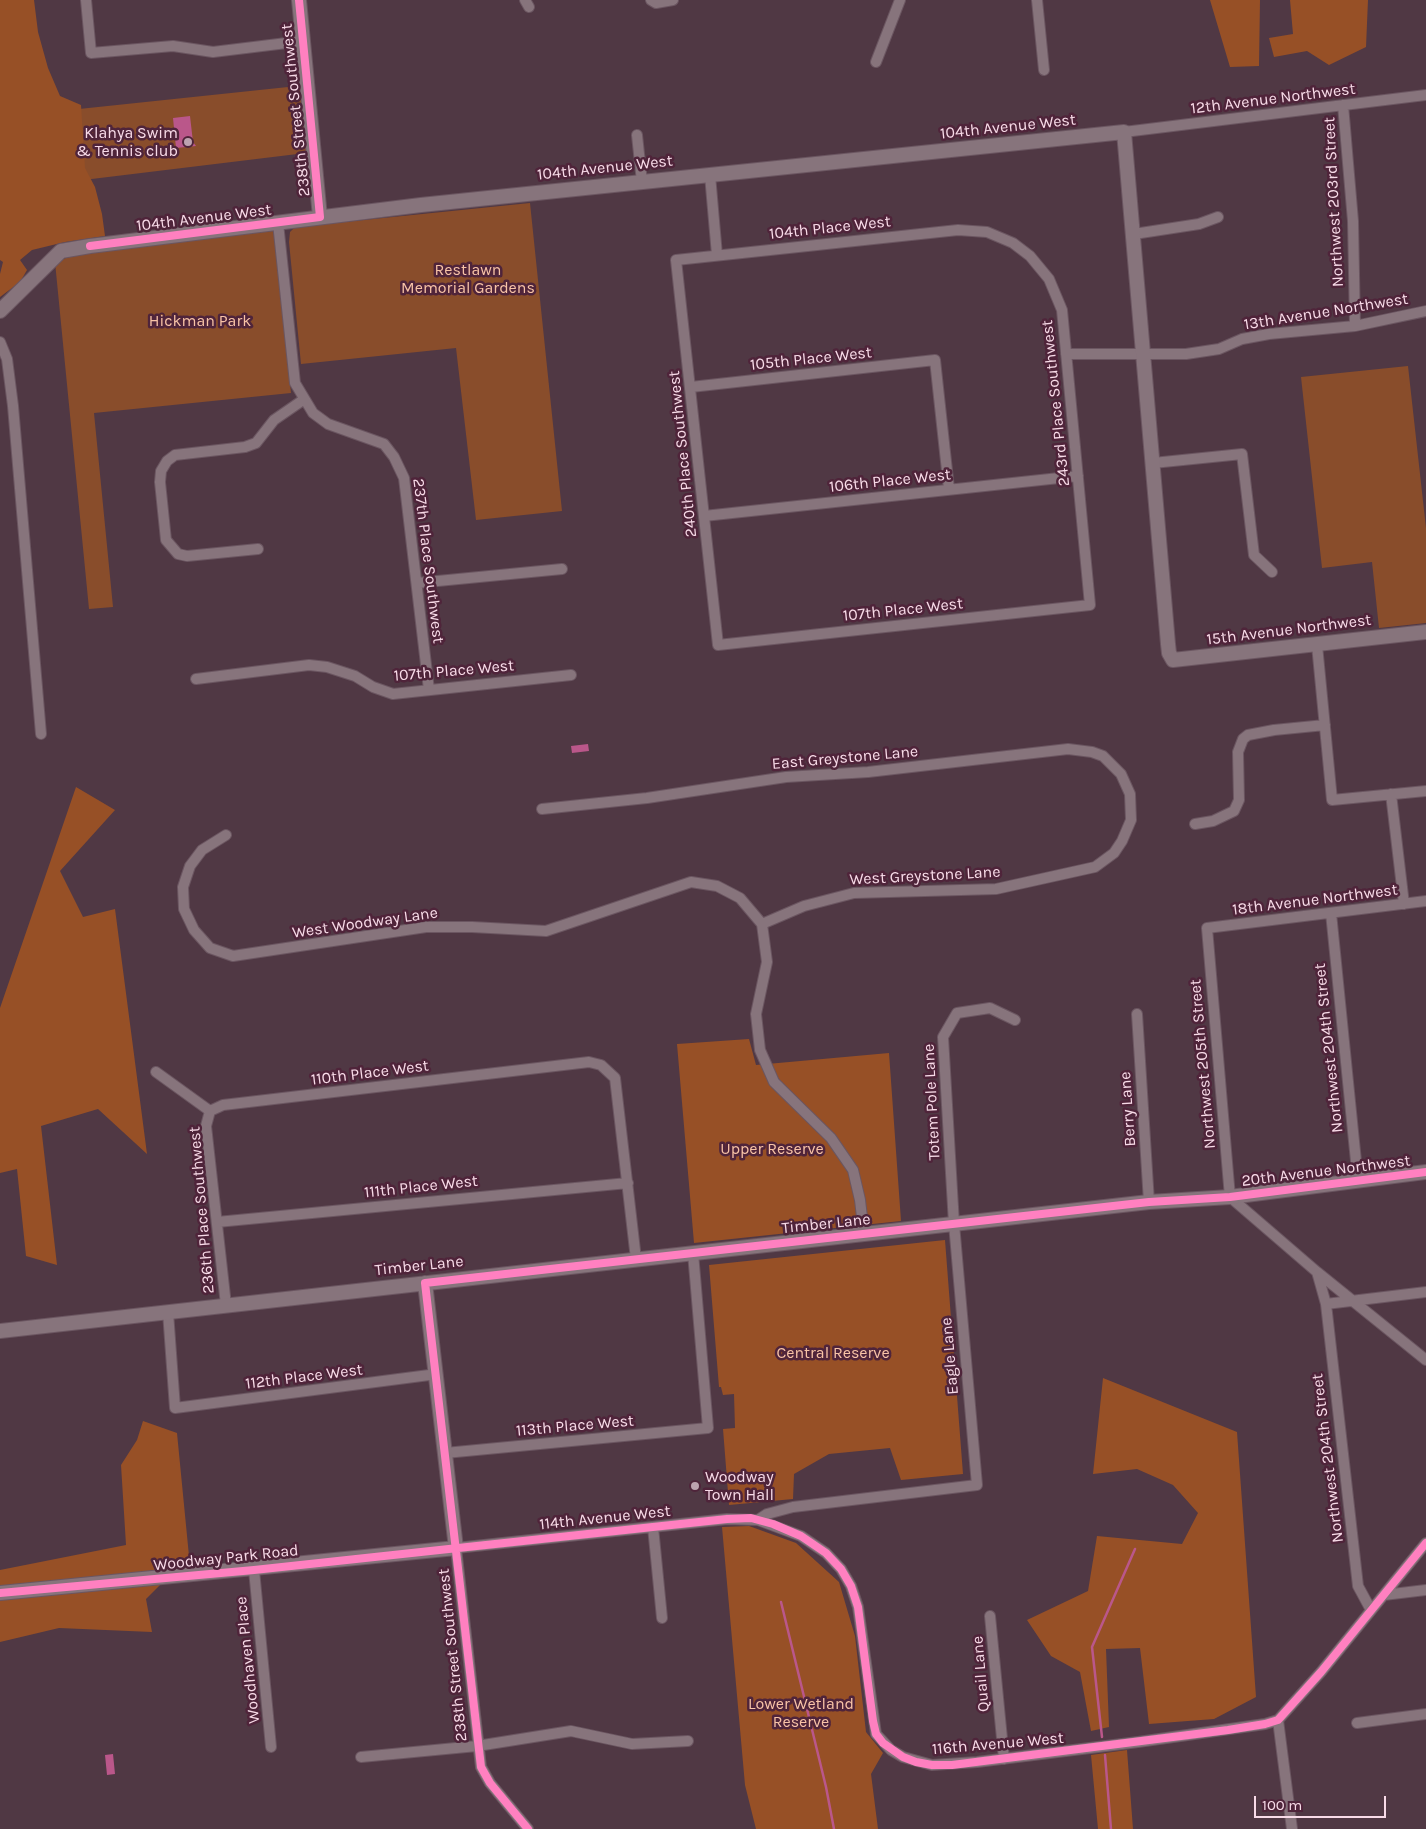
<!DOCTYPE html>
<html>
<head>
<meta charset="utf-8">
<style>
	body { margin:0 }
	#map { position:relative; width:1426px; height:1829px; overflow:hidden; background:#503844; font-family:Karla,sans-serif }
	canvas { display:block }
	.scale { position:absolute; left:1254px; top:1796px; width:132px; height:22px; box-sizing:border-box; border:2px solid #f8dbe8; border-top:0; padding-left:6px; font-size:15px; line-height:18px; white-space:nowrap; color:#f8dbe8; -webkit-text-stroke:4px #4f243a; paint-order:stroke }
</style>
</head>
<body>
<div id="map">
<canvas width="1426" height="1829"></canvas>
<div class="scale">100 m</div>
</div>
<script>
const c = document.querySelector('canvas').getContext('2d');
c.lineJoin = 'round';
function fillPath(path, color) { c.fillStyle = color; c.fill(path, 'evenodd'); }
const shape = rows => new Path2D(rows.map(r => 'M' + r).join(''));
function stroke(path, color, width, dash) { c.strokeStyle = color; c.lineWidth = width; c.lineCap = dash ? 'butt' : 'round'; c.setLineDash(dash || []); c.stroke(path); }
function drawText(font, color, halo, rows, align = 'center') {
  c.font = font + ' Karla,sans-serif'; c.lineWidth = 5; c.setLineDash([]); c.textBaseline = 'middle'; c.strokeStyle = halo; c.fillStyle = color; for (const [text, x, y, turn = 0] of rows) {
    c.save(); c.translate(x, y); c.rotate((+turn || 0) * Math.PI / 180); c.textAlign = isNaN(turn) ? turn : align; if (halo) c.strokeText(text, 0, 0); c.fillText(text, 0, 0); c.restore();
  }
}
fillPath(shape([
	[307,85,314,152,67,182,60,111],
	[530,203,562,511,476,520,456,348,301,364,289,242,290,232,295,227],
	[274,230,291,393,94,413,113,607,89,609,55,262,77,254],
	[1408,366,1426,528,1426,623,1379,628,1372,562,1322,568,1301,377]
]), '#894d2b');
fillPath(shape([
	[0,0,34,0,38,32,48,68,60,96,81,105,85,168,95,187,102,214,105,236,65,242,32,250,20,260,27,270,20,282,0,297,0,274,3,262,0,260],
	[1210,0,1260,0,1259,66,1230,67],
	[1290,0,1368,0,1366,47,1329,65,1307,51,1274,57,1269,38,1293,34],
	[76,787,115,810,60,871,83,917,115,909,147,1154,98,1109,41,1126,57,1265,26,1256,17,1169,0,1173,0,1008],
	[749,1039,756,1065,889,1053,901,1221,694,1243,677,1044],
	[945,1240,963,1474,901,1480,890,1448,829,1454,794,1474,793,1499,729,1505,723,1429,735,1428,734,1394,723,1395,721,1387,719,1387,709,1265],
	[1103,1378,1237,1432,1256,1697,1214,1719,1149,1724,1140,1648,1106,1649,1109,1727,1091,1731,1080,1672,1051,1656,1027,1620,1088,1591,1097,1536,1182,1544,1198,1513,1173,1485,1137,1469,1093,1474],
	[143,1421,177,1433,189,1556,146,1599,152,1632,59,1628,0,1642,0,1570,126,1545,121,1465,137,1440],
	[749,1526,796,1543,839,1582,855,1636,866,1732,883,1753,871,1774,878,1829,756,1829,745,1785,722,1527],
	[1127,1750,1133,1829,1098,1829,1091,1755]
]), '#975026');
fillPath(shape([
	[190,116,193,142,196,146,176,148,173,118],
	[588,744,589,751,572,753,571,746],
	[113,1754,115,1774,107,1775,105,1755]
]), '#ba578a');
stroke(shape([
	[781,1602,826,1787,834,1829],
	[1102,1737,1092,1647,1135,1549],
	[1105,1755,1111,1829]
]), '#ba578a', 2.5);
const street = shape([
	[86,0,91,53,173,46,213,52,303,41],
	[525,0,529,7],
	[651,0,656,3,673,0],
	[1037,0,1044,70],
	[876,62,900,0],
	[1343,105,1353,221,1355,326],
	[1124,132,1426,95],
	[637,135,642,182],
	[710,175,717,255],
	[278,223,295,383,313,413,328,424,384,444,394,457,404,478,429,690],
	[958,230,987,232,1013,243,1030,256,1049,279,1062,310,1090,605,718,645,676,260,958,230],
	[1134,234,1199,224,1218,217],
	[0,342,7,359,13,406,41,734],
	[1066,354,1186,354,1219,349,1242,339,1269,334,1355,326,1426,311],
	[691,387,935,360,949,489],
	[1153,463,1242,454,1254,555,1272,572],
	[704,516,1078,476],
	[258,549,187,556,178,554,166,540,160,482,161,471,167,461,175,455,245,447,256,443,274,420,303,400],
	[417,583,562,569],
	[1317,645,1332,800,1426,791],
	[196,679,309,665,327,667,355,676,373,687,393,694,571,675],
	[1391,794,1404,904],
	[542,809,647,798,786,777,868,772,1068,749,1092,752,1103,756,1121,774,1130,794,1131,820,1122,841,1114,853,1095,867,996,889,854,893,804,906,762,924],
	[1195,824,1213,821,1234,811,1239,800,1238,752,1243,739,1248,735,1274,730,1325,725],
	[226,835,202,850,190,866,183,887,184,909,194,930,210,948,233,956,426,927,472,927,546,931,691,882,717,886,740,898,762,924],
	[1331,913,1358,1181],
	[762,924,767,962,756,1014,760,1050,774,1082,831,1138,853,1170,860,1200,864,1234],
	[1137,1014,1149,1202],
	[156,1072,210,1111,223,1105,589,1062,601,1065,615,1078,636,1259],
	[210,1111,206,1126,226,1305],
	[217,1222,628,1183],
	[1317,1272,1426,1360],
	[1326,1304,1426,1292],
	[168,1312,175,1408,437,1374],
	[445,1453,708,1428,693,1253],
	[758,1520,767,1514,793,1507,977,1485,954,1224,943,1037,957,1013,990,1008,1015,1020],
	[653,1527,662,1618],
	[254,1570,271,1747],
	[1384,1595,1426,1590],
	[1371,1610,1358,1586,1326,1304,1317,1272,1230,1197,1207,928,1426,901],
	[990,1616,1004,1759],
	[1278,1720,1292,1829],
	[1357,1723,1426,1714],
	[361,1757,477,1746,571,1731,632,1744,688,1741],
	[528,1829,490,1783,481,1767,456,1548,727,1519,758,1520,801,1536,826,1553,841,1569,851,1586,858,1607,876,1734,891,1750,903,1757,932,1765,977,1762,1138,1742,1265,1724,1278,1720,1321,1672,1426,1543]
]);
const secondary = shape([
	[299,0,320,217],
	[0,311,61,251,90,246,421,205,1124,132,1168,644,1169,653,1173,660,1426,632],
	[0,1331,1149,1202,1230,1197,1426,1172],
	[0,1593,456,1548,425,1283]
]);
stroke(street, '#6b5661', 12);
stroke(secondary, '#6b5661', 16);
stroke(street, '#87747c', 10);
stroke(secondary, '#87747c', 14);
stroke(shape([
	[90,246,320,217,299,0],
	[0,1593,254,1570,727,1519,751,1518,773,1524,801,1536,826,1553,841,1569,851,1586,858,1607,873,1721,876,1734,883,1743,903,1757,916,1762,932,1765,952,1765,1228,1730,1265,1724,1278,1720,1321,1672,1426,1543],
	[528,1829,490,1783,481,1767,425,1283,1149,1202,1230,1197,1426,1172]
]), '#ff80c0', 8);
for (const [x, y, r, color] of [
	[188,142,5,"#bda2af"],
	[695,1486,5,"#bda2af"]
]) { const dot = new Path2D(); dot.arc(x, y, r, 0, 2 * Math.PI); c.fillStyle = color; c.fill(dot); stroke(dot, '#4f243a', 2); }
drawText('16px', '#f8dbe8', '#4f243a', [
	["12th Avenue Northwest",1273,99,-7],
	["238th Street Southwest",296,110,-96],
	["104th Avenue West",1008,127,-6],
	["104th Avenue West",605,168,-6],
	["Northwest 203rd Street",1334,202,-93],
	["104th Avenue West",204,218,-7],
	["104th Place West",830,228,-6],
	["13th Avenue Northwest",1326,312,-9],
	["105th Place West",811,359,-6],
	["243rd Place Southwest",1056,403,-96],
	["240th Place Southwest",683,454,-96],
	["106th Place West",890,481,-6],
	["237th Place Southwest",428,561,83],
	["107th Place West",903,610,-6],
	["15th Avenue Northwest",1289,630,-7],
	["107th Place West",454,671,-5],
	["East Greystone Lane",845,758,-5],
	["West Greystone Lane",925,876,-3],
	["18th Avenue Northwest",1315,900,-7],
	["West Woodway Lane",365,923,-8],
	["Northwest 204th Street",1329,1048,-96],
	["Northwest 205th Street",1203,1064,-95],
	["110th Place West",370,1073,-7],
	["Totem Pole Lane",932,1102,-93],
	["Berry Lane",1128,1109,-94],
	["20th Avenue Northwest",1326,1171,-7],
	["111th Place West",421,1187,-6],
	["236th Place Southwest",202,1210,-95],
	["Timber Lane",826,1224,-6],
	["Timber Lane",419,1266,-6],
	["Eagle Lane",950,1356,-95],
	["112th Place West",304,1377,-7],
	["113th Place West",575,1426,-5],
	["Northwest 204th Street",1328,1458,-97],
	["114th Avenue West",605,1518,-6],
	["Woodway Park Road",226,1558,-6],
	["238th Street Southwest",453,1655,-96],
	["Woodhaven Place",248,1660,-96],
	["Quail Lane",981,1674,-95],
	["116th Avenue West",998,1744,-5]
]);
drawText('16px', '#f8dbe8', '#4f243a', [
	["Klahya Swim",178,133],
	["& Tennis club",178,151],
	["Woodway",705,1477,"left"],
	["Town Hall",705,1495,"left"]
], 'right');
drawText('16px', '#f9c4a7', '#4f243a', [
	["Restlawn",468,270],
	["Memorial Gardens",468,288],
	["Hickman Park",200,321],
	["Upper Reserve",772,1149],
	["Central Reserve",833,1353],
	["Lower Wetland",801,1704],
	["Reserve",801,1722]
]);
</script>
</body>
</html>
